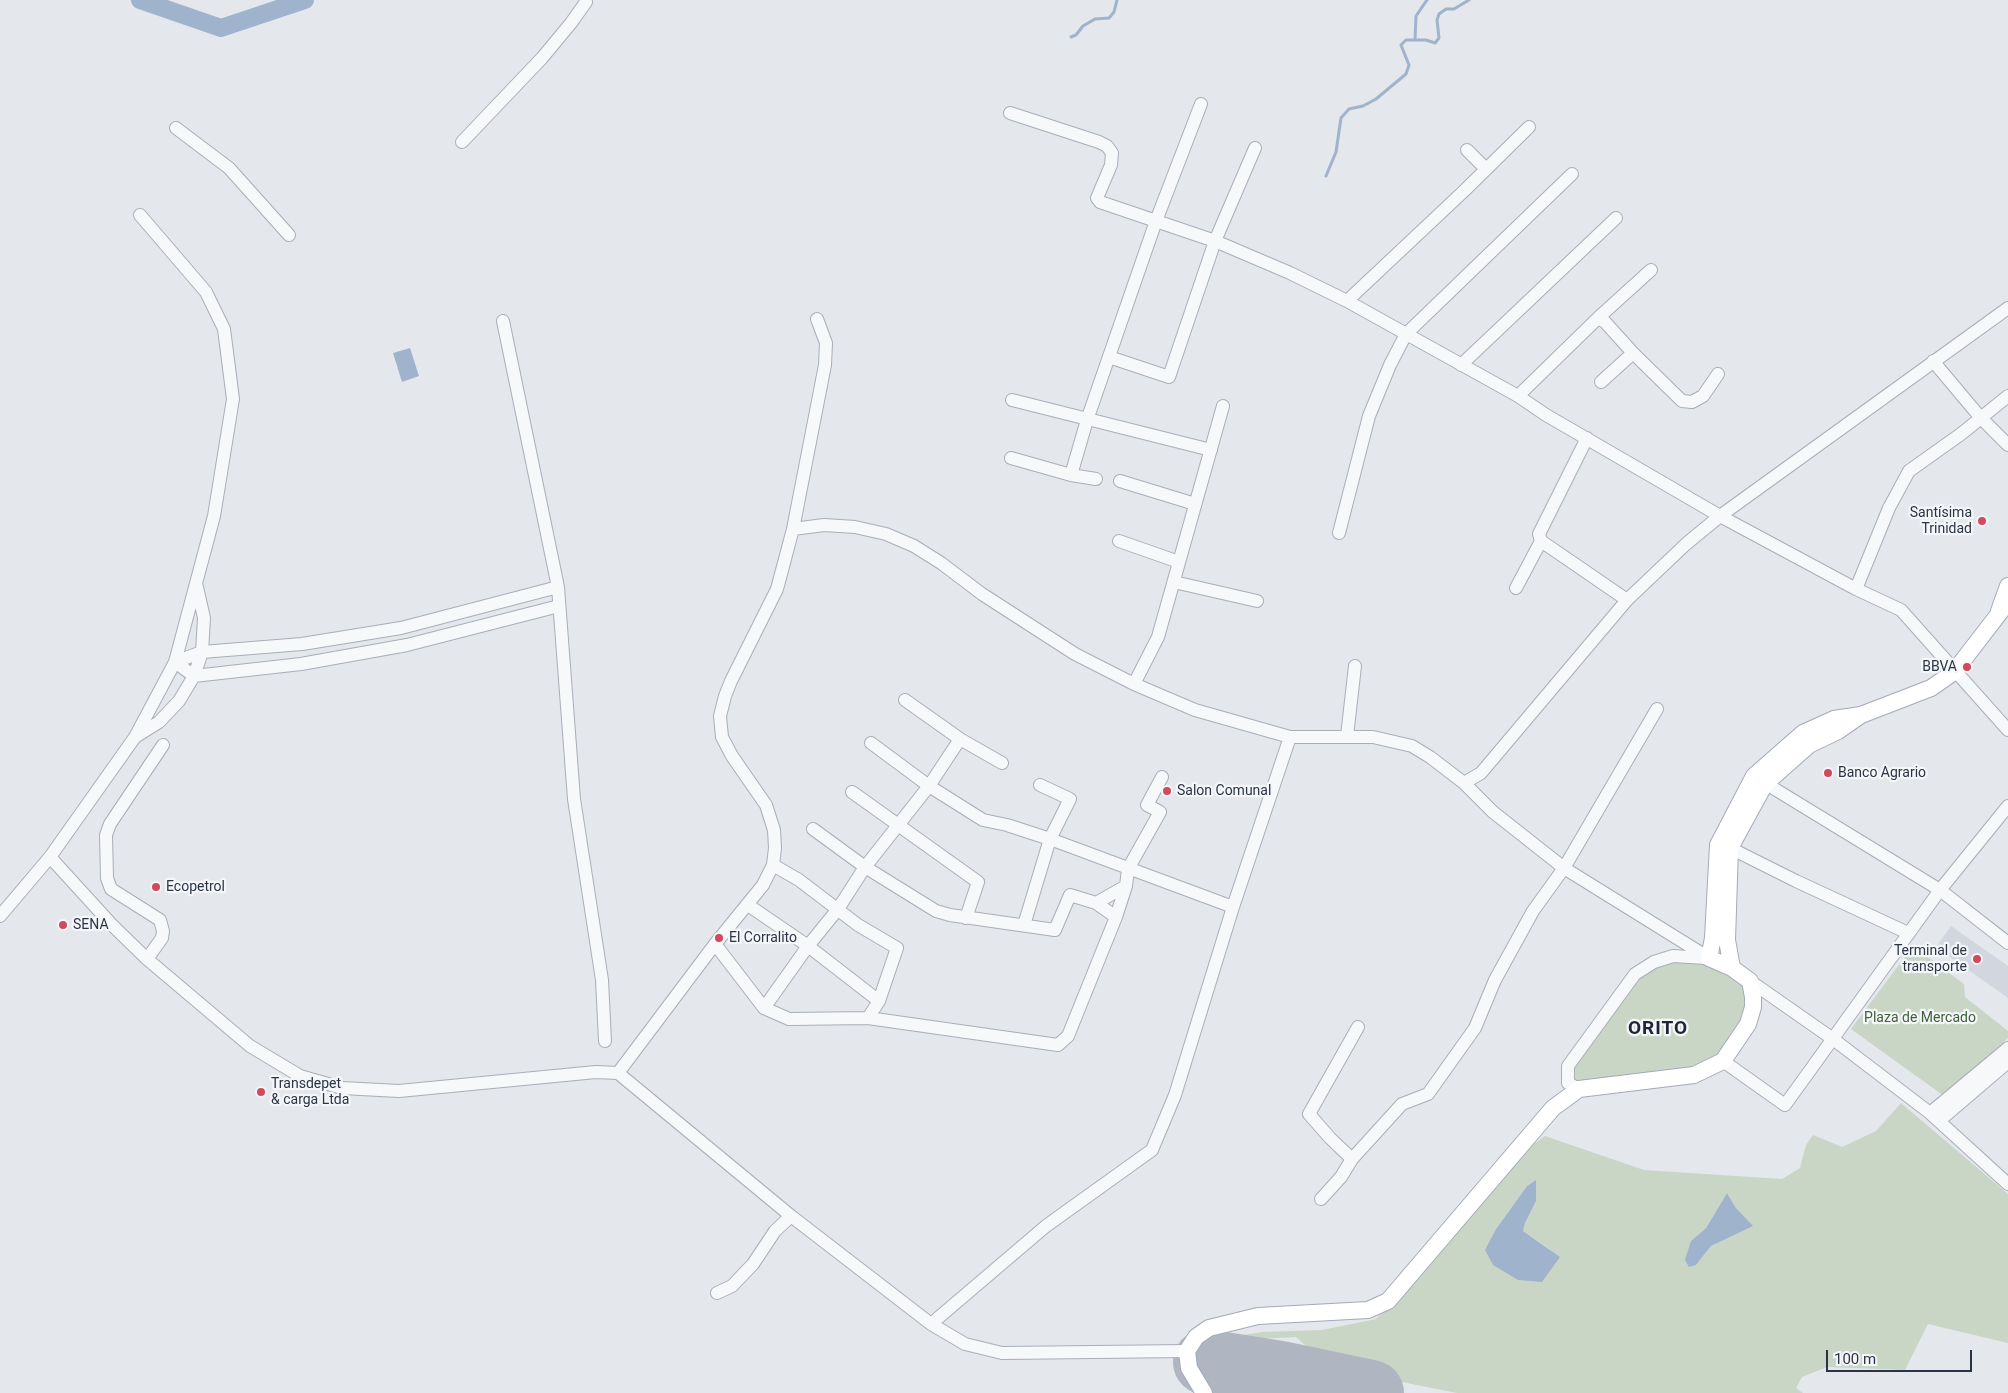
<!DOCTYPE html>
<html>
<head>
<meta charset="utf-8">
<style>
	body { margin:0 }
	#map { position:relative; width:2008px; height:1393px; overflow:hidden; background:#e4e7ec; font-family:Roboto,sans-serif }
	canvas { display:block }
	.scale { position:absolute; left:1826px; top:1350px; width:146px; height:22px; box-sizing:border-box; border:2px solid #2b3445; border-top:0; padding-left:6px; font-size:15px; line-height:18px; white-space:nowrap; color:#2b3445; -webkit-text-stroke:4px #f4f6f9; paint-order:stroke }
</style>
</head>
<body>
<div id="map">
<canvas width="2008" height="1393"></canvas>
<div class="scale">100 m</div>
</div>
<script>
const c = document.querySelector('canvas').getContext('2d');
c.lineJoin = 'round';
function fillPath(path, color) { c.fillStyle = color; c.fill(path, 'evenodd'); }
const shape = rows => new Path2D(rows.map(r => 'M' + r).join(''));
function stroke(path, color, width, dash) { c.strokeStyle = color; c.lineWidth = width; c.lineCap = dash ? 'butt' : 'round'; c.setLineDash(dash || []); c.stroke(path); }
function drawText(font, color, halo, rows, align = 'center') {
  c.font = font + ' Roboto,sans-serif'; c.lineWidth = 4.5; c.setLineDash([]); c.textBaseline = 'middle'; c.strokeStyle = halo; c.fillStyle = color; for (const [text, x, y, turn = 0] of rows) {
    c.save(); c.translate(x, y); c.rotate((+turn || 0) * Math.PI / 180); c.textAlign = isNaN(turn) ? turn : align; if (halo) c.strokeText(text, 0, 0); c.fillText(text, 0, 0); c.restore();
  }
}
fillPath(shape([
	[1951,926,2008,966,2008,998,1936,947]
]), '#d2d6de');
fillPath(shape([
	[1913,946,1964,984,1965,997,2008,1031,2008,1038,1982,1063,1944,1096,1851,1029],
	[1709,958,1750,981,1743,1032,1694,1075,1568,1083,1568,1066,1635,974,1654,962],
	[1901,1103,2008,1194,2008,1343,1928,1324,1905,1370,1827,1367,1802,1377,1796,1388,1803,1393,1457,1393,1331,1368,1296,1337,1238,1340,1208,1352,1199,1368,1215,1393,1208,1393,1195,1372,1200,1358,1213,1345,1232,1337,1262,1332,1322,1330,1376,1319,1534,1144,1545,1136,1644,1170,1782,1179,1800,1168,1806,1145,1813,1135,1842,1147,1876,1131],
	[1536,1181,1536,1201,1525,1223,1523,1231,1551,1250,1496,1229,1527,1186],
	[1727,1193,1736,1208,1752,1226,1711,1246,1696,1265,1691,1241,1706,1228]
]), '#c9d6c5');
fillPath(shape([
	[410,348,419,376,402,382,393,353],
	[1536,1180,1536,1201,1525,1223,1523,1231,1560,1257,1542,1282,1518,1280,1493,1265,1485,1250,1496,1229,1527,1186],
	[1727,1193,1736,1208,1753,1226,1711,1246,1696,1265,1689,1267,1685,1260,1691,1241,1706,1228]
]), '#9fb4cc');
stroke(shape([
	[1071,37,1076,35,1083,26,1095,19,1109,18,1114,12,1117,0],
	[1415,40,1416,16,1427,0],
	[1326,176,1336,152,1341,118,1349,109,1363,106,1376,99,1406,74,1409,65,1401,45,1406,40,1426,40,1435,43,1439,38,1437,20,1439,14,1446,9,1454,9,1469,0]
]), '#9fb4cc', 3);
stroke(shape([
	[140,0,221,28,305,0]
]), '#9fb4cc', 18);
stroke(shape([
	[1206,1362,1281,1374,1371,1393]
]), '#b0b6c1', 66);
const minor = shape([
	[1010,113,1099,142,1107,146,1112,153,1111,165,1097,198,1100,202,1215,241,1290,273,1347,301,1518,396,1546,415,1720,516,1856,589,1901,610,2008,730],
	[176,128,229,168,289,235],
	[462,142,542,58,571,23,586,2],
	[1467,150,1486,169],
	[1347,301,1465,190,1529,127],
	[1598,318,1605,322,1633,353,1682,401,1692,402,1703,396,1718,374],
	[503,321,558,587,574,799,602,980,605,1041],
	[1109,357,1169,377,1215,241,1255,148],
	[1933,361,1980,417,2008,445],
	[1461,365,1616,218],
	[1601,382,1633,353],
	[1518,396,1598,318,1651,270],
	[1012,400,1211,450],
	[1587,438,1539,534,1541,541,1627,600],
	[1011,458,1071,475,1096,479],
	[1071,475,1087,420,1156,221,1201,104],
	[1120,481,1195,504],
	[793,529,824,525,855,527,886,534,914,546,941,563,982,594,1075,654,1134,684,1195,710,1290,737,1373,737,1412,746,1430,757,1464,783,1493,812,1564,868,1709,958],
	[1339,533,1369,416,1390,365,1406,334,1572,174],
	[1119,541,1179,562],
	[1174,582,1257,601],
	[1516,588,1541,541],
	[1856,589,1889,508,1909,471,1961,434,2008,396],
	[175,662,194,676,301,664,407,645,559,606],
	[175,662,202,652,302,644,401,628,558,587],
	[1134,684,1158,637,1223,406],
	[905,700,960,739,1002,763],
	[1347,736,1355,666],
	[135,737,159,722,179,701,194,676,202,652,204,618,197,587],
	[871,743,929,786,983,820,1007,825,1050,839,1233,907],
	[1760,780,1940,890,2008,943],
	[1464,783,1481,773,1627,600,1686,544,1720,516,2008,308],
	[852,792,978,882,966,918],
	[813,829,865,867,936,911,950,915,1055,930,1070,895,1096,903,1116,917],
	[1730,848,1796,881,1908,933],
	[50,857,112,925,147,959,250,1046,300,1076,342,1088,399,1091,596,1072,618,1073,791,1216,931,1324,965,1344,1002,1353,1187,1351],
	[773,865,799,880,858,925,897,948,879,1001,868,1018],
	[1096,903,1126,886],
	[748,905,808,946,879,1001],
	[0,916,50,857,135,737,175,662,214,516,233,399,224,329,206,292,140,215],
	[1024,925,1050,839,1070,799,1040,785],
	[715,944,764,1008,789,1019,868,1018,1058,1045,1068,1036,1116,917,1126,886,1128,869,1160,812,1147,805,1162,777],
	[147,959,162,938,163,931,160,920,111,889,107,878,106,835,110,824,163,745],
	[1750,981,1833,1039,1930,1113,2008,1184],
	[764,1008,808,946,838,909,865,867,929,786,960,739],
	[1723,1061,1785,1105,1940,890,2008,806],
	[618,1073,715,944,763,885,773,865,775,848,774,830,766,805,732,756,722,737,720,716,725,696,731,681,777,589,793,529,825,365,826,343,817,319],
	[1579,1089,1568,1083,1568,1066,1635,974,1654,962,1673,956,1706,958],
	[1930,1113,2008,1048],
	[1939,1121,2008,1062],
	[1352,1159,1330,1138,1309,1114,1358,1027],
	[1321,1199,1341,1177,1352,1159,1402,1104,1428,1094,1475,1028,1495,980,1533,911,1564,868,1657,709],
	[717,1293,732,1286,753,1264,775,1231,791,1216],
	[931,1324,1046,1226,1152,1150,1175,1095,1233,907,1290,737]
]);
const major = shape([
	[1999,611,2008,586],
	[1732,968,1727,940,1730,848,1765,784,1809,745,1838,731,1861,715,1931,688,1954,672,2008,602],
	[1204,1393,1189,1368,1187,1351,1196,1337,1209,1328,1258,1316,1368,1310,1388,1301,1553,1108,1579,1089,1694,1075,1723,1061,1748,1024,1753,1007,1753,997,1750,981,1732,968,1709,958,1713,938,1718,845,1754,776,1803,733,1834,719,1861,715]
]);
stroke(minor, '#a9aeb7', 14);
stroke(major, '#a3abb8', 18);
stroke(minor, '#f7f8fa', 12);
stroke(major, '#fff', 16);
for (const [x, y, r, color] of [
	[1982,521,5,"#d1495b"],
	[1967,667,5,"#d1495b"],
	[1828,773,5,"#d1495b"],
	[1167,791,5,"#d1495b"],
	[156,887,5,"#d1495b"],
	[63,925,5,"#d1495b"],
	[719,938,5,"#d1495b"],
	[1977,959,5,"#d1495b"],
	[261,1092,5,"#d1495b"]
]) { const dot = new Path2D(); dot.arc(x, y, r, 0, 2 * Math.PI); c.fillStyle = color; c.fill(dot); stroke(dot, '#f4f6f9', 2); }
drawText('14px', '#2b3445', '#f4f6f9', [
	["Santísima",1972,513,"right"],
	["Trinidad",1972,529,"right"],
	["BBVA",1957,667,"right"],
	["Banco Agrario",1838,773],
	["Salon Comunal",1177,791],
	["Ecopetrol",166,887],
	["SENA",73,925],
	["El Corralito",729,938],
	["Terminal de",1967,951,"right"],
	["transporte",1967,967,"right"],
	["Transdepet",271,1084],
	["& carga Ltda",271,1100]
], 'left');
drawText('14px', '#3f6138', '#f4f6f9', [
	["Plaza de Mercado",1920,1018]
]);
c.letterSpacing = '1px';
drawText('bold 19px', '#1d2536', '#f4f6f9', [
	["ORITO",1658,1029]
]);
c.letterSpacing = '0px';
</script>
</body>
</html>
